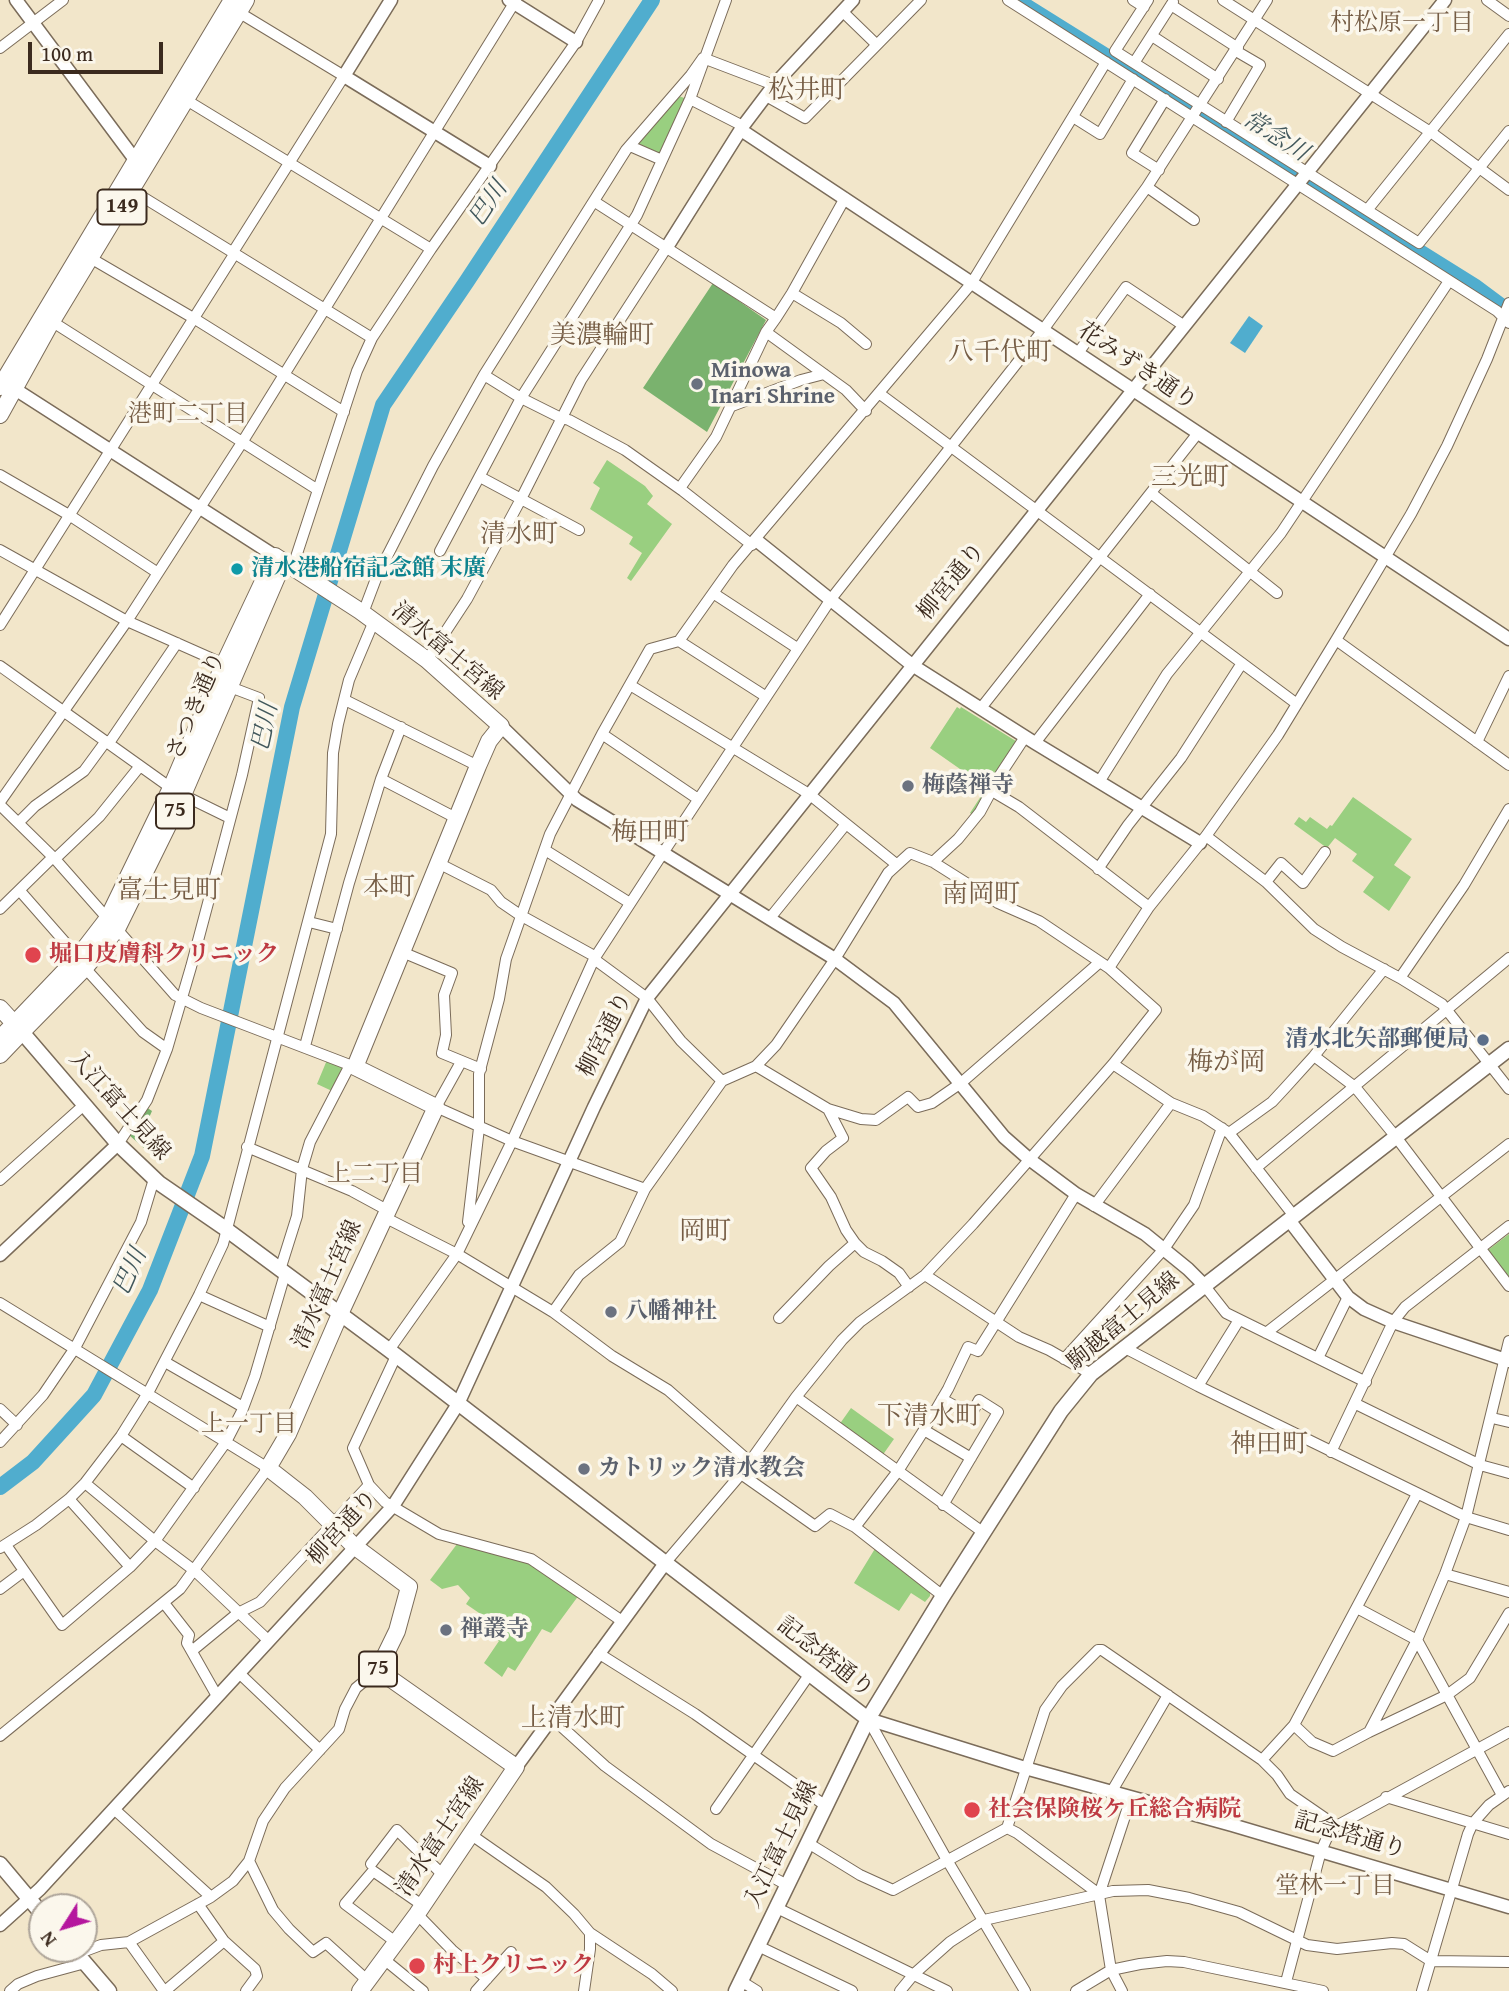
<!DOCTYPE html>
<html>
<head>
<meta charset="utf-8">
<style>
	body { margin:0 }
	#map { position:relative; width:1509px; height:1991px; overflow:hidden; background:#f2e6ca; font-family:"Gentium Book Plus",serif }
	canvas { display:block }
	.north { position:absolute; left:28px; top:1893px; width:70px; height:70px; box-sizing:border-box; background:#fbf7ec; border:2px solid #aea59a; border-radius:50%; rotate:233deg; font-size:19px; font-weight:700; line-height:28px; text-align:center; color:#3b2a1e }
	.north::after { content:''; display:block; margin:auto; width:24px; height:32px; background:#b5179e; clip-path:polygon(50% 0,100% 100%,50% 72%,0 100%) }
	.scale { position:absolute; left:28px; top:42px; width:135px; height:32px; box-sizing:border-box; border:4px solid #3b2a1e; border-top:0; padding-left:9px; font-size:21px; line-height:24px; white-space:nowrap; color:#3b2a1e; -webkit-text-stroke:5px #fbf7ec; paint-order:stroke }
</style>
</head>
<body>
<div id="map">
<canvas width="1509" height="1991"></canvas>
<div class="north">N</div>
<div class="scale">100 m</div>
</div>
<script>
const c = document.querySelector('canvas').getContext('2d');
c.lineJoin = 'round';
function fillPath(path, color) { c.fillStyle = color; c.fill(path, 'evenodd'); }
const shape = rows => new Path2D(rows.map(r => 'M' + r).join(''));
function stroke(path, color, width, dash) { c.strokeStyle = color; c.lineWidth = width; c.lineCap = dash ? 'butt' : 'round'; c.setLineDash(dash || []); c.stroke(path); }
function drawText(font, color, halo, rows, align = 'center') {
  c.font = font + ' "Gentium Book Plus","Noto Serif JP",serif'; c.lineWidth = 7; c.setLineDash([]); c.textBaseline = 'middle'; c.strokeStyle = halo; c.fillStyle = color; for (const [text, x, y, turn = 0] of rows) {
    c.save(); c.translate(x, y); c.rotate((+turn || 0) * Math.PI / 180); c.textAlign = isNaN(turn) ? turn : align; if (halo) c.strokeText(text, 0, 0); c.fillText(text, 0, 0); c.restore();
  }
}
fillPath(shape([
	[676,95,687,99,660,156,635,144],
	[607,460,645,486,653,496,647,504,672,524,631,581,627,578,642,553,629,544,633,537,590,509,600,488,593,483],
	[957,707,960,709,961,707,1019,743,975,816,970,813,985,790,968,780,970,776,930,748],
	[1353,797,1412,839,1394,865,1411,877,1389,911,1363,892,1374,877,1352,861,1357,854,1335,838,1327,848,1294,824,1299,817,1306,822,1310,817,1327,829,1330,825,1332,826],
	[327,1060,344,1067,332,1091,317,1084],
	[1509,1234,1509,1278,1488,1250],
	[851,1408,894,1439,882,1456,839,1425],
	[457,1544,525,1562,543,1571,579,1595,551,1633,542,1629,515,1671,508,1667,502,1677,484,1663,499,1641,476,1623,482,1615,466,1604,470,1598,458,1585,442,1589,430,1580],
	[876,1547,930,1590,930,1596,925,1602,911,1593,899,1611,854,1583]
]), '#99cf80');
fillPath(shape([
	[713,283,766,320,707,432,643,388],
	[146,1107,152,1111,144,1129,168,1143,162,1164,129,1135]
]), '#7ab26e');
fillPath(shape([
	[1249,316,1263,326,1245,353,1230,343]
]), '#50adce');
stroke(shape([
	[1016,0,1474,286,1509,312],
	[0,1487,33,1462,94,1395,150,1290,202,1156,292,707,383,405,467,281,652,0]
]), '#50adce', 16);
const minor = shape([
	[1008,0,1497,311,1509,323],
	[1133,0,1144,7],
	[1148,0,1115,51,1419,243,1509,131],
	[1223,0,1432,133,1509,190],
	[1487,0,1509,16],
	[1171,5,1238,48],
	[842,11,876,44],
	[1152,36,1218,79],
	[0,48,63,0],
	[703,58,774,85],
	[1134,63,1173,2],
	[766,96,805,118,921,0],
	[183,98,431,249],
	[690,99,743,126],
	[1073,117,1100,134,1133,79],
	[1226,122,1260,65,1236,51],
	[630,146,662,160],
	[1159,170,1132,153,1165,99],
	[1147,187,1194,220],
	[128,188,372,338],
	[595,202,776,318,766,332,846,390,866,411],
	[1368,209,1509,34],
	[233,252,344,76,235,10],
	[87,256,195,319,344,412],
	[792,293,841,323,866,344],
	[776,318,792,293,845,198],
	[48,319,318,490],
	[1078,353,1126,287,1183,325],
	[484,375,521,398,561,418,569,420,625,450,683,491,752,545],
	[880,394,1297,704],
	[732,406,801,380,824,374],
	[0,475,69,515,158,573],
	[480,477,579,530],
	[680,488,716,437,766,332],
	[1151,493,1277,593],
	[0,550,127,621,224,664],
	[440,551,521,398,637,215,690,99,726,0],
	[293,566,357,371,372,338,431,249,576,42,599,0],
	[713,593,797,648],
	[363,613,377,576,433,466,484,375,626,150,691,75,703,58],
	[0,625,235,253],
	[1336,640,1509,765],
	[679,641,765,696],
	[427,660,467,599,521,499,581,380,667,247],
	[0,666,171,788],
	[630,685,809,794,896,864],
	[345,700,478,766],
	[981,708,1198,433],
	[602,734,698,799],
	[1477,742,1509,676],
	[109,743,177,643],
	[1035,743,1150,594],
	[381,779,456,818],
	[1099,782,1167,674,1281,533,1449,281],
	[992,791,1019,807,1149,907],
	[183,795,230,818],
	[0,802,127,621,243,441,516,0],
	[0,805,55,859,175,995,201,1008,355,1067],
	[19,822,35,806,84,771,106,741],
	[1206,836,1266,882,1314,929,1342,947,1400,978,1442,1004,1509,1089],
	[545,850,630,903],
	[55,859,99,817,140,766],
	[933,862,958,839,980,812,1000,775,1025,737],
	[438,863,491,890,501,902,520,915,596,957],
	[1098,869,1128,825,1181,758,1242,663],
	[1266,882,1281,863,1303,883,1325,852],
	[20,891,78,957],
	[0,909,53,857],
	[770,918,846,824],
	[309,922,337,929],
	[402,952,452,973,444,995,446,1035,442,1053,481,1069],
	[594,959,647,998,681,1041,722,1081],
	[85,968,143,1032,167,1049],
	[1109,968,1149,907,1206,836,1278,735,1336,640,1411,514,1447,446,1487,359,1509,303],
	[1400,978,1464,885,1509,809],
	[305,1046,349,883,381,779,401,727],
	[1314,1056,1355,1087,1396,1137,1509,1286],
	[461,1062,436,1107,512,1141,645,1189,722,1081,756,1066,776,1045,835,959,888,873,910,853,933,862,998,903,1039,921,1109,968,1156,1010,1113,1064,973,1224,925,1275,860,1322,842,1340,796,1397,741,1474,666,1562],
	[1113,1064,1171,1103,1203,1116,1229,1133,1294,1216],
	[756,1066,828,1109,861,1119,876,1120,908,1097,918,1107,932,1103,961,1083,1100,962],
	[828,1109,843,1138,826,1151,811,1168,831,1197,846,1230,855,1243,864,1252,882,1261,899,1273,909,1287],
	[1229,1133,1272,1102,1285,1088,1314,1056,1384,969],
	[118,1144,147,1100,167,1049,191,967,242,775,259,698,230,687],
	[247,1147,352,1191,387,1210],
	[1256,1168,1509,958],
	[0,1180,84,1105],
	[1094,1206,1171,1103],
	[384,1217,457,1254,553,1312,612,1356,668,1390,750,1462],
	[468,1222,479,1128,479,1074,499,999,506,959,550,834,602,734,650,649,679,641,733,565,971,284,1106,62],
	[280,1270,297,1216,302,1169,310,1142,350,1065],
	[925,1275,1019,1337,1049,1350,1091,1374],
	[1204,1285,1226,1313,1366,1382],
	[199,1295,270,1327],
	[0,1303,268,1468,180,1589,0,1736],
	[553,1312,579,1275,620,1242,645,1189],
	[779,1318,829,1266,855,1243],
	[1266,1333,1509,1144],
	[1123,1347,1198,1386,1466,1517,1509,1530],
	[389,1350,457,1254,512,1141,594,959,663,853,831,599,1043,330,1147,187,1267,0],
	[1318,1358,1348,1297],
	[1064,1359,1164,1249,1194,1205,1222,1128],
	[165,1362,243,1407],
	[1198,1386,1239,1320],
	[796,1397,984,1533],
	[942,1399,971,1415,979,1400,998,1412,943,1505],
	[1356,1404,1480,1465,1509,1473],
	[0,1409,17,1425],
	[1492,1418,1509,1422],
	[924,1430,971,1458],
	[121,1436,194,1488],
	[0,1442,43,1395,75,1348,141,1222,154,1179],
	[1331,1452,1393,1322,1405,1307,1509,1226],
	[741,1474,815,1526,830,1514,855,1527,898,1471,924,1430,948,1389,968,1347,978,1351,1076,1194],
	[85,1483,155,1541,195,1571,269,1641],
	[369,1485,385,1502,439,1534,531,1559,622,1621],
	[69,1499,130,1567],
	[855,1527,943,1596],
	[6,1545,62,1625,130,1567,155,1541,226,1442,242,1411,255,1376,285,1274],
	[0,1548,36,1525,69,1499,85,1483,121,1436,148,1393,199,1295,223,1244,331,834,333,753,338,724,349,680,374,621],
	[1445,1574,1509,1592],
	[0,1589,24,1571],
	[164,1603,189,1635,187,1643,217,1696],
	[1357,1608,1417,1640,1502,1795],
	[193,1650,238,1613,260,1602,369,1485,353,1448,396,1356],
	[598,1653,695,1714,826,1806],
	[239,1673,320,1750],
	[552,1718,605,1766,711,1844,787,1885],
	[868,1719,947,1860,1025,1991],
	[1294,1725,1417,1494],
	[1369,1732,1447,1695,1470,1678,1509,1613],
	[1262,1760,1277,1775,1290,1794,1335,1825],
	[1112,1791,1168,1695],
	[1386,1797,1509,1834],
	[114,1809,211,1897],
	[716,1809,809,1675],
	[1007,1828,1017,1833,1099,1894],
	[470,1834,546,1887,574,1914,590,1933,590,1949,584,1991],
	[808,1843,860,1875,893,1890,1007,1828,1045,1710,1062,1686,1098,1650,1102,1650,1262,1760,1294,1725,1312,1742,1333,1751,1369,1732,1417,1640,1445,1574,1466,1517,1509,1341],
	[249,1861,273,1910,289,1929,313,1952,326,1943,368,1981],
	[371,1864,397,1830,443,1875],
	[198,1904,224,1941,255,1969,257,1976,246,1991],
	[777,1908,947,1991],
	[417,1914,452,1950,487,1979],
	[590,1933,652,1974,672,1991],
	[129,1942,164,1991],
	[397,1943,345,1904,373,1871,422,1905],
	[758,1946,852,1991],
	[77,1954,101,1945,129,1942,211,1897,233,1881,249,1861,263,1821,285,1788,339,1729,345,1709,356,1688,378,1670],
	[385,1960,423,1991],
	[741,1981,757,1991],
	[1286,1982,1321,1851,1331,1829,1509,1732],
	[10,1991,18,1984,37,1976,85,1963],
	[165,1991,224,1941],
	[476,1991,511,1952],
	[900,1991,914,1974,950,1942,984,1920,1113,1891,1148,1890,1189,1898,1239,1912,1307,1945,1337,1949,1392,1943,1404,1944,1431,1961,1509,1962],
	[1076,1991,1111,1970,1140,1964,1167,1961,1184,1962,1323,1991],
	[1122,1991,1111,1970,1099,1895,1131,1798],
	[1422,1991,1468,1834,1473,1823,1489,1805,1509,1791]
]);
const tertiary = shape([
	[16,0,136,161],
	[391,0,344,76,490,166],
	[509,0,576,42],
	[741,130,1509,639],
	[667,247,743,126,774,85,853,0],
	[7,384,275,556],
	[756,540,912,665,1035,743,1200,843],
	[501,726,577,800,835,959,894,1003,1004,1137,1029,1159,1076,1194,1145,1234,1188,1269,1204,1285],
	[1289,1220,1348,1297,1364,1309,1393,1322,1509,1361],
	[0,1255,118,1144],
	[868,1719,1025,1768,1232,1825,1509,1907],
	[516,1767,666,1562],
	[0,1925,40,1889,393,1506,458,1404,594,1107,647,998,1445,0]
]);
const secondary = shape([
	[22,1032,118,1144,159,1183,223,1227,389,1350,868,1719],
	[0,1864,42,1914],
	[73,1949,109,1991],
	[736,1991,868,1719,943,1596,1061,1411,1091,1374,1509,1049]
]);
const primary = shape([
	[14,1024,78,957,108,918,171,788,224,664,275,556,360,611,427,660,501,726,489,741,478,766,355,1067,436,1107,340,1314,288,1434,268,1468,305,1497,354,1546,409,1587,397,1631,378,1670,516,1767,417,1914,360,1991],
	[22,1032,85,968,117,929,183,795,280,570]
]);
const trunk = shape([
	[0,387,232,0],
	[0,415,52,321,246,0],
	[0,1008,22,1032,0,1055],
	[0,1038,14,1024]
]);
stroke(minor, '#7b6c5a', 12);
stroke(tertiary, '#7b6c5a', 15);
stroke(secondary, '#7b6c5a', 17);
stroke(primary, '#7b6c5a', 18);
stroke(trunk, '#7b6c5a', 18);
stroke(minor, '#fff', 10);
stroke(tertiary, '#fff', 12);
stroke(secondary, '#fff', 14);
stroke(primary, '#fff', 16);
stroke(trunk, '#fff', 16);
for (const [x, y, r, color] of [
	[697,384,7,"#6b7280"],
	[237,569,7,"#0f9aa8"],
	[908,786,7,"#6b7280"],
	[33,955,9,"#e0444e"],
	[1483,1040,7,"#5c6f8a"],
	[611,1312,7,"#6b7280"],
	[584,1469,7,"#6b7280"],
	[446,1630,7,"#6b7280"],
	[972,1810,9,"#e0444e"],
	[417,1966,9,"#e0444e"]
]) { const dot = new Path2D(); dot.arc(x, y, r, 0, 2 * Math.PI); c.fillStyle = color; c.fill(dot); stroke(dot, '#fbf7ec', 2.5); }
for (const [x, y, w] of [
	[122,207,49],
	[175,811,38],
	[378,1669,38]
]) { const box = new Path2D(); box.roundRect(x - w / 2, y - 17.5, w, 35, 5); c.fillStyle = '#fbf7ec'; c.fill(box); stroke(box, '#3b2a1e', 2); }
drawText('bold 21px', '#3b2a1e', null, [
	["149",122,207],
	["75",175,811],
	["75",378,1669]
]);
drawText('23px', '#3b2a1e', '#fbf7ec', [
	["花みずき通り",1137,367,34],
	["柳宮通り",952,582,-51],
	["清水富士宮線",447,652,40],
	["さつき通り",197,706,-67],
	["柳宮通り",606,1035,-63],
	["入江富士見線",119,1106,48],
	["清水富士宮線",328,1285,-66],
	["駒越富士見線",1124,1322,-40],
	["柳宮通り",343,1528,-48],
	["記念塔通り",825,1658,38],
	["記念塔通り",1350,1836,16],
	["清水富士宮線",441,1837,-56],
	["入江富士見線",782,1845,-64]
]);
drawText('bold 23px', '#5b616d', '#fbf7ec', [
	["Minowa",711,371],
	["Inari Shrine",711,397],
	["梅蔭禅寺",922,786],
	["八幡神社",625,1312],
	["カトリック清水教会",598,1469],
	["禅叢寺",460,1630]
], 'left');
drawText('bold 23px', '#0d838f', '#fbf7ec', [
	["清水港船宿記念館 末廣",251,569]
], 'left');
drawText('bold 23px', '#be3a42', '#fbf7ec', [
	["堀口皮膚科クリニック",49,955],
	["社会保険桜ケ丘総合病院",988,1810],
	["村上クリニック",433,1966]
], 'left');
drawText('bold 23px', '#4e5e75', '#fbf7ec', [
	["清水北矢部郵便局",1469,1040]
], 'right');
drawText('24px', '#755c44', '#fbf7ec', [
	["村松原一丁目",1402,24],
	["港町二丁目",188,415],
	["上二丁目",375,1175],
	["上一丁目",249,1425],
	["堂林一丁目",1335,1887]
]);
drawText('italic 24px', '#42585c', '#fbf7ec', [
	["常念川",1275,137,32],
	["巴川",489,204,-56],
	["巴川",266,727,-78],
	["巴川",131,1272,-66]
]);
drawText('26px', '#755c44', '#fbf7ec', [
	["松井町",807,91],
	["美濃輪町",602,336],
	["八千代町",1000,353],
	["三光町",1190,478],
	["清水町",519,535],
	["梅田町",650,833],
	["本町",389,888],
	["富士見町",169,891],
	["南岡町",981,895],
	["梅が岡",1226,1063],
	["岡町",705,1232],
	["下清水町",929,1417],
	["神田町",1269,1445],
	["上清水町",573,1719]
]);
</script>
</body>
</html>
